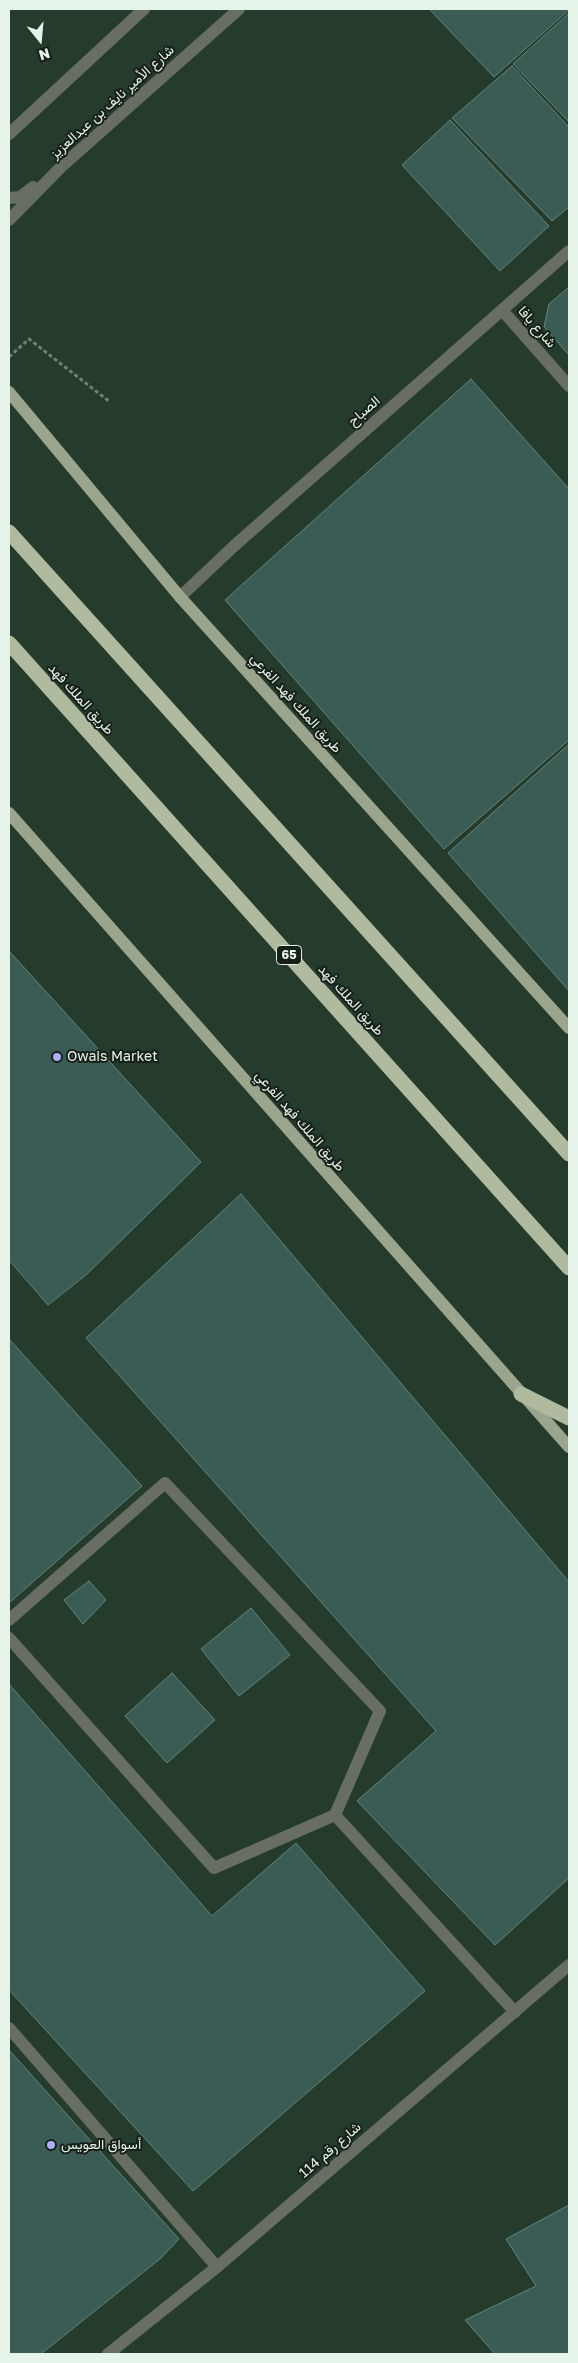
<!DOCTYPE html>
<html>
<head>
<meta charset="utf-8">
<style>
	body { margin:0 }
	#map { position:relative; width:578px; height:2363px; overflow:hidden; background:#253b2b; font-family:"Golos Text",sans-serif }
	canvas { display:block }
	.frame { position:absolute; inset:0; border:10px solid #e6f3e9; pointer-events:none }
	.north { position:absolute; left:15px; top:15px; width:50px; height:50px; -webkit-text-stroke:4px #162018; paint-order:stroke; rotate:163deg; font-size:14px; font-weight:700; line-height:20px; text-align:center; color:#e6f3e9 }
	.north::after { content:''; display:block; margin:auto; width:18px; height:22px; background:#e6f3e9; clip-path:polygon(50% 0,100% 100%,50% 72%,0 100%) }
</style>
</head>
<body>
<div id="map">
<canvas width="578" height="2363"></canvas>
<div class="frame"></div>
<div class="north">N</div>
</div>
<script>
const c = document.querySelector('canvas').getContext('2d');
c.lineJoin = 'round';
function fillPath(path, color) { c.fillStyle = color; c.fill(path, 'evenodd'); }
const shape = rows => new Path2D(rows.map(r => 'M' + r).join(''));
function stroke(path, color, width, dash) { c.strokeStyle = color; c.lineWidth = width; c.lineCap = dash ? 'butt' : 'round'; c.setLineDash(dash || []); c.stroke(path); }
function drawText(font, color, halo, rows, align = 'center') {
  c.font = font + ' "Golos Text",Vazirmatn,sans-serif'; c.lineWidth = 4; c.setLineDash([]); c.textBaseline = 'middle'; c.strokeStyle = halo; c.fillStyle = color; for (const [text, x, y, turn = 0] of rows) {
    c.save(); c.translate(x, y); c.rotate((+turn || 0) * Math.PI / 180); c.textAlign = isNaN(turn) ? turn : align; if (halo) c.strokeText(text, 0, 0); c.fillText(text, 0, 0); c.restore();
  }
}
const building = shape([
	[429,9,569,9,569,10,494,77,429,9],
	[569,13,569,122,513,64,569,13],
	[512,66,569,127,569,207,552,221,452,118,512,66],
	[450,120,549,226,500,271,402,165,450,120],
	[569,287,569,355,544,327,549,304,569,287],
	[471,379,569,489,569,740,444,849,225,600,471,379],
	[569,744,569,991,448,853,569,744],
	[9,951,201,1162,87,1274,48,1305,9,1260,9,951],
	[241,1194,569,1582,569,1878,495,1945,357,1801,436,1731,86,1338,241,1194],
	[9,1339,142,1486,9,1603,9,1339],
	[89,1581,106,1600,83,1624,64,1600,89,1581],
	[251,1608,290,1655,239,1696,201,1649,251,1608],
	[172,1673,215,1720,167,1763,125,1716,172,1673],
	[9,1684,212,1916,296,1843,425,1991,193,2191,9,1990,9,1684],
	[9,2050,179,2239,161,2258,41,2354,9,2354,9,2050],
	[569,2205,569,2354,495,2354,465,2320,536,2286,506,2239,569,2205]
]);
fillPath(building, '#3b5c55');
stroke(building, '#62857d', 1);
stroke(shape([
	[9,357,29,339,110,402]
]), '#6e8173', 3, [4, 2.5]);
stroke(shape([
	[9,1620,165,1483,380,1711,335,1815,214,1868,9,1638],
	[335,1815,515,2012],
	[9,2028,217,2267]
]), '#696e62', 12);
stroke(shape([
	[502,310,569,386],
	[180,597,234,546,569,251],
	[108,2354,217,2267,569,1965]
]), '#696e62', 12);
stroke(shape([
	[9,134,144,9],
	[9,198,20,197,33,187],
	[9,220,61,167,239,9]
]), '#696e62', 12);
stroke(shape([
	[9,392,180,597,569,1028],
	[9,813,569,1447]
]), '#9ba58d', 12);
stroke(shape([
	[9,532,569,1154],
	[9,643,569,1268],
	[521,1394,569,1418]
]), '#afba9e', 15);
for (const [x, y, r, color] of [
	[57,1057,5,"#afaefa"],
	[51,2145,5,"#afaefa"]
]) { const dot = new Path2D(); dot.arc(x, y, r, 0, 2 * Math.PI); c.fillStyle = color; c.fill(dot); stroke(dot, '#162018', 2); }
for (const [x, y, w] of [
	[289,955,25]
]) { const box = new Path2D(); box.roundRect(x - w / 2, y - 9.5, w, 19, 4); c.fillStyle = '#162018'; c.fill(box); stroke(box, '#e6f3e9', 1); }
drawText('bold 12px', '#e6f3e9', null, [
	["65",289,955]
]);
drawText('14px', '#e6f3e9', '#162018', [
	["شارع الأمير نايف بن عبدالعزيز",112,102,-42],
	["شارع يافا",537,327,49],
	["الصباح",364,411,-41],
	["طريق الملك فهد",81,699,48],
	["طريق الملك فهد الفرعي",296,703,48],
	["طريق الملك فهد",351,1000,48],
	["طريق الملك فهد الفرعي",300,1121,49],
	["شارع رقم 114",330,2150,-41]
]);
drawText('14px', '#e6f3e9', '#162018', [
	["Owais Market",67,1057],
	["أسواق العويس",61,2145]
], 'left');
</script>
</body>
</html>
